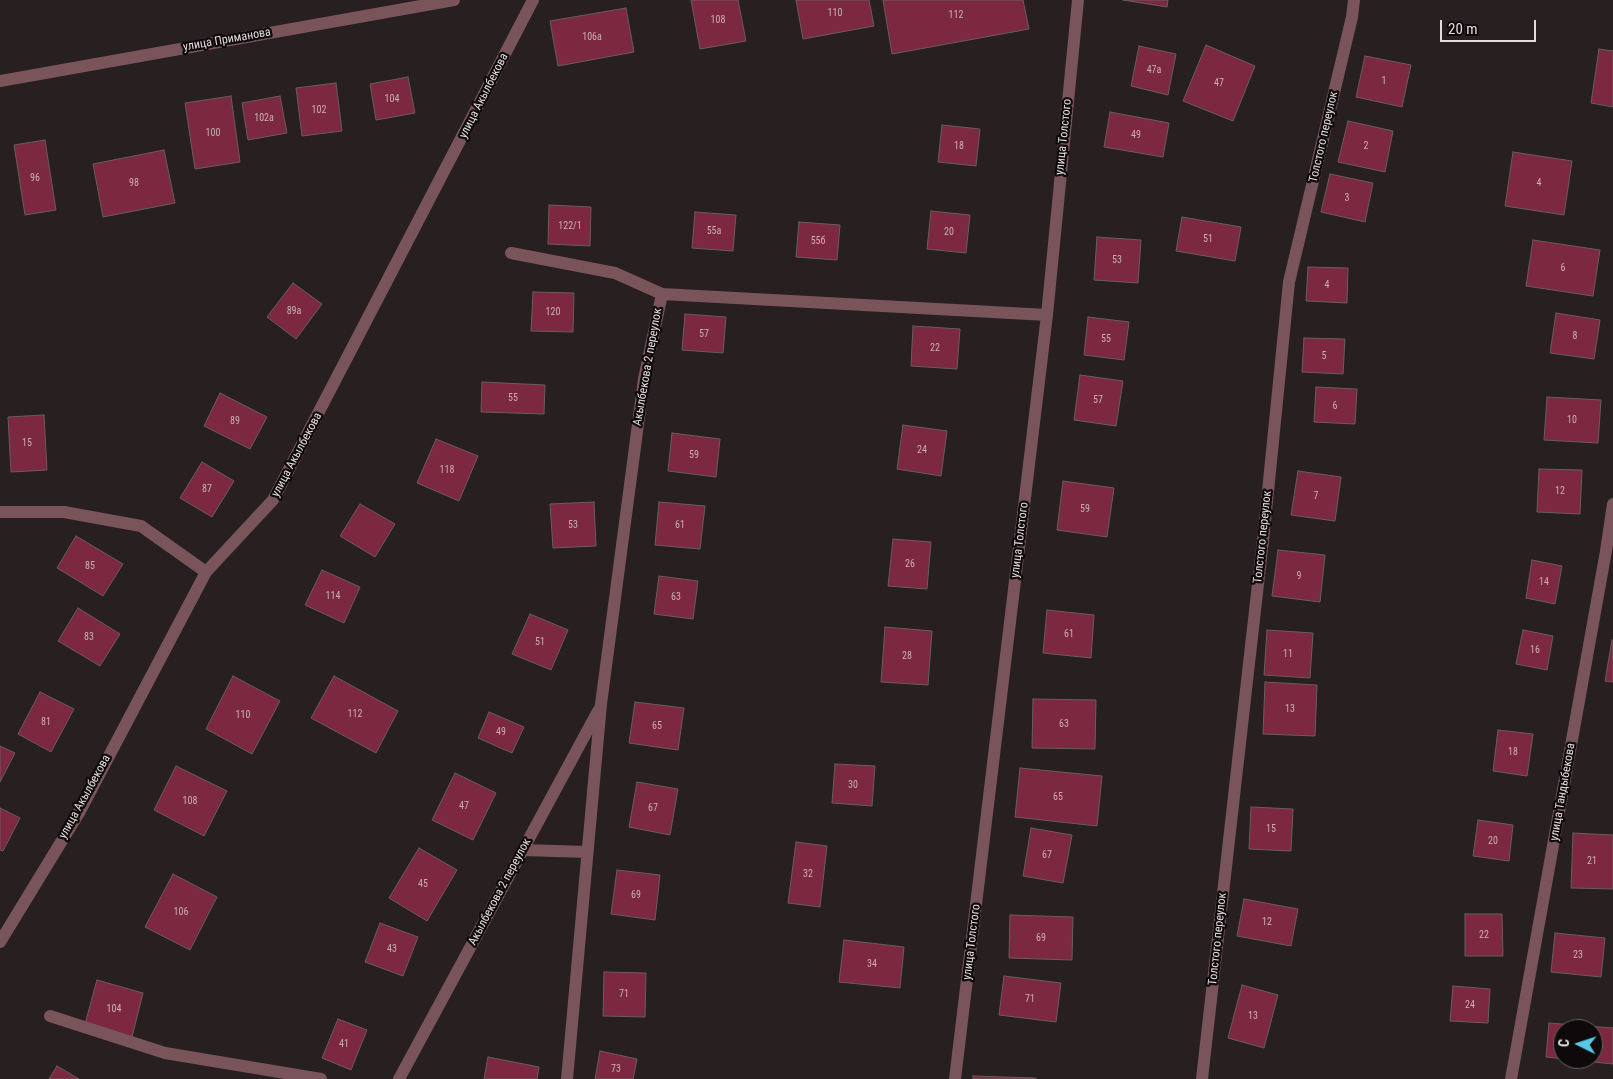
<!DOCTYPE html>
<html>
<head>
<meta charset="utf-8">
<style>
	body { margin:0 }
	#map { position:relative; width:1613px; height:1079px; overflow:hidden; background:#281f20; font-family:"Roboto Condensed",sans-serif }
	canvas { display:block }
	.north { position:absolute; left:1553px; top:1019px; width:50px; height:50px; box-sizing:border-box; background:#0e0a0b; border:1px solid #635e5f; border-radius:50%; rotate:274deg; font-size:14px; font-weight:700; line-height:20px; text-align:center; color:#e3dcdd }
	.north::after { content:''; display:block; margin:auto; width:18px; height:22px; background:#58c8e4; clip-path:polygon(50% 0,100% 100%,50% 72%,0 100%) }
	.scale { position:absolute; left:1440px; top:20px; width:96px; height:22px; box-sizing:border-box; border:2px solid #e3dcdd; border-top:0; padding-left:6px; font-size:15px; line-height:18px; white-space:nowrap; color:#e3dcdd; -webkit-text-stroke:4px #0e0a0b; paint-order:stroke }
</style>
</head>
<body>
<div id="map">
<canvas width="1613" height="1079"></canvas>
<div class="north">С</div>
<div class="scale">20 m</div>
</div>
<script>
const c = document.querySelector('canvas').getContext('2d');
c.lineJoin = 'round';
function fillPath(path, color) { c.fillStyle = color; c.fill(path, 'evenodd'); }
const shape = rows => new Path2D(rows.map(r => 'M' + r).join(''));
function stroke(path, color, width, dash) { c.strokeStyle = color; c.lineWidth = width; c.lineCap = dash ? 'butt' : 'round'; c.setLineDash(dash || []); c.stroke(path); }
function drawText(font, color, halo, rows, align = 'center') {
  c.font = font + ' "Roboto Condensed",sans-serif'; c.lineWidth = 4.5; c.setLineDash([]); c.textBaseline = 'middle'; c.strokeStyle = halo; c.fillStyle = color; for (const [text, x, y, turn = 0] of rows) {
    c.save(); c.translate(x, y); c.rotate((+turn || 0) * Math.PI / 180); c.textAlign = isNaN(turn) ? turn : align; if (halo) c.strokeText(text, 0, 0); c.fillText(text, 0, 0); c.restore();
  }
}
const building = shape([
	[691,0,738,0,746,41,700,49,691,0],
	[796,0,869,0,874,26,803,39,796,0],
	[883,0,1023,0,1029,29,892,54,883,0],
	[1123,0,1168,0,1167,7,1123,0],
	[626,8,634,52,558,66,550,21,626,8],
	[1206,45,1255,66,1233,121,1183,101,1206,45],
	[1139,46,1176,54,1168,95,1131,86,1139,46],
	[1599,49,1613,51,1613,107,1591,103,1599,49],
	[1365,56,1411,65,1402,107,1356,97,1365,56],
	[408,77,415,113,376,120,370,84,408,77],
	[336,83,342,131,302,136,296,88,336,83],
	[231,96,240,162,195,169,185,103,231,96],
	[280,96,287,133,248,140,242,103,280,96],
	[1110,112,1169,123,1163,157,1104,147,1110,112],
	[1348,121,1393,131,1385,172,1338,162,1348,121],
	[942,125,980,129,976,166,938,162,942,125],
	[45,140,56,210,25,215,14,145,45,140],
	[164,150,175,203,103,217,93,164,164,150],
	[1513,152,1572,161,1564,215,1505,206,1513,152],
	[1330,174,1373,183,1365,222,1321,212,1330,174],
	[549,205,591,207,590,246,548,244,549,205],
	[931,211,970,215,966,253,927,249,931,211],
	[695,212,736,215,733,251,692,248,695,212],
	[1182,217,1241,227,1235,261,1176,251,1182,217],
	[799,222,840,225,837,260,796,257,799,222],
	[1097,237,1141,240,1138,283,1094,280,1097,237],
	[1533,240,1600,250,1593,296,1526,286,1533,240],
	[1308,267,1348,268,1347,303,1306,301,1308,267],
	[293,283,322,304,296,339,267,317,293,283],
	[533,292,574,293,573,332,531,331,533,292],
	[1556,313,1600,320,1594,359,1550,353,1556,313],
	[685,314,726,317,723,353,682,350,685,314],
	[1088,317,1129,322,1124,360,1084,355,1088,317],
	[913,326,960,329,957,369,911,366,913,326],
	[1304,338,1345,339,1343,374,1302,372,1304,338],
	[1080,375,1123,381,1116,426,1074,420,1080,375],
	[482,382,545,385,544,414,481,412,482,382],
	[1316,387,1357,389,1355,424,1314,422,1316,387],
	[220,393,267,417,250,449,204,426,220,393],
	[1547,397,1601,400,1598,443,1544,440,1547,397],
	[44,415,47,470,11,472,8,417,44,415],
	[903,425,947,431,941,476,897,469,903,425],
	[672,433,720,439,716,477,668,471,672,433],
	[436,439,478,456,459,501,417,483,436,439],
	[202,462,234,481,212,517,180,498,202,462],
	[1539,469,1582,470,1580,514,1537,512,1539,469],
	[1298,471,1341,477,1335,521,1291,515,1298,471],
	[1063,481,1114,488,1107,537,1057,530,1063,481],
	[594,502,596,546,553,548,550,504,594,502],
	[659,502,705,506,700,549,655,545,659,502],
	[360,504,395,524,375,557,340,536,360,504],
	[76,536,123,564,103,596,57,568,76,536],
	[893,539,931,542,927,589,888,586,893,539],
	[1278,550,1325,555,1320,602,1272,596,1278,550],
	[1532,560,1562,566,1555,604,1526,598,1532,560],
	[322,570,360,587,344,623,305,605,322,570],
	[659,576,698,581,693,619,654,614,659,576],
	[78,608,120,634,100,666,58,641,78,608],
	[1047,610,1094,615,1091,658,1043,653,1047,610],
	[530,614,568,630,551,670,512,654,530,614],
	[885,627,932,631,928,685,881,682,885,627],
	[1267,630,1313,633,1310,678,1264,675,1267,630],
	[1523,630,1553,636,1547,670,1516,664,1523,630],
	[1612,640,1613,640,1613,682,1605,681,1612,640],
	[233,676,280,701,252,754,206,729,233,676],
	[334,676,398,711,376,753,311,718,334,676],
	[1265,682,1317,685,1315,736,1263,734,1265,682],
	[40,692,74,709,51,752,18,734,40,692],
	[1033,699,1096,700,1095,749,1032,748,1033,699],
	[635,702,684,708,678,750,629,743,635,702],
	[489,712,524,727,512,753,478,738,489,712],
	[1498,730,1533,734,1527,776,1493,771,1498,730],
	[0,746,15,753,0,782,0,746],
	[835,764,875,766,872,806,832,803,835,764],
	[176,766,227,791,204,836,154,810,176,766],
	[1020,768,1102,776,1097,826,1015,817,1020,768],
	[455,773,496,793,473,840,432,820,455,773],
	[637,782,678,789,670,835,629,827,637,782],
	[1251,807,1293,809,1291,851,1249,849,1251,807],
	[0,808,20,818,3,851,0,850,0,808],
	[1478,820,1513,825,1509,861,1473,856,1478,820],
	[1031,828,1072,835,1063,883,1023,876,1031,828],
	[1573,833,1613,835,1613,889,1571,888,1573,833],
	[796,842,827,846,820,907,788,903,796,842],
	[419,848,457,870,427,921,389,898,419,848],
	[617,870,660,875,655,920,611,914,617,870],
	[173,874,217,897,190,950,145,927,173,874],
	[1244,899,1298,909,1291,946,1237,936,1244,899],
	[1465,914,1502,914,1503,956,1465,956,1465,914],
	[1010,915,1073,917,1072,960,1009,958,1010,915],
	[380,923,418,937,403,976,365,962,380,923],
	[1555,933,1605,938,1601,977,1551,972,1555,933],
	[844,940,904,947,900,988,839,982,844,940],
	[604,972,646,973,645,1017,603,1016,604,972],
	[1004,976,1061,983,1056,1022,999,1015,1004,976],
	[97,980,143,993,132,1037,85,1024,97,980],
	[1242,985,1278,995,1264,1048,1228,1038,1242,985],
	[1453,986,1490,989,1488,1023,1450,1021,1453,986],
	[338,1019,367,1030,351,1070,322,1058,338,1019],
	[1549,1023,1613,1028,1613,1064,1546,1057,1549,1023],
	[1563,1029,1593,1029,1593,1059,1563,1059,1563,1029],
	[600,1051,637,1059,633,1079,595,1079,600,1051],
	[488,1057,539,1067,537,1079,484,1079,488,1057],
	[57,1066,79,1079,49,1079,57,1066],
	[973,1076,1036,1078,1036,1079,973,1079,973,1076]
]);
fillPath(building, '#7c2840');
stroke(building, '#695d5f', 1);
stroke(shape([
	[0,81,454,0],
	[511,253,615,273,662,294],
	[0,512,64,512,141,526,206,572],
	[523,850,587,852],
	[0,942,80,811,206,572,273,500,533,0],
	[50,1016,165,1053,321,1079],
	[399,1079,598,711],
	[567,1079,601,704,644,379,662,294,1047,315],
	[955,1079,1047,315,1078,0],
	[1202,1079,1264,531,1289,282,1352,17,1354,0],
	[1511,1079,1606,551,1613,504]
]), '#7a545b', 12);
drawText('10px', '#c9afb6', null, [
	["110",835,13],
	["112",956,15],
	["108",718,20],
	["106а",592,37],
	["47а",1154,70],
	["1",1384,81],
	["47",1219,83],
	["104",392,99],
	["102",319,110],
	["102а",264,118],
	["100",213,133],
	["49",1136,135],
	["18",959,146],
	["2",1366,146],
	["96",35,178],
	["98",134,183],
	["4",1539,183],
	["3",1347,198],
	["122/1",570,226],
	["55а",714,231],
	["20",949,232],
	["51",1208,239],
	["55б",818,241],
	["53",1117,260],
	["6",1563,268],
	["4",1327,285],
	["89а",294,311],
	["120",553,312],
	["57",704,334],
	["8",1575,336],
	["55",1106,339],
	["22",935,348],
	["5",1324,356],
	["55",513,398],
	["57",1098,400],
	["6",1335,406],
	["10",1572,420],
	["89",235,421],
	["15",27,443],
	["24",922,450],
	["59",694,455],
	["118",447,470],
	["87",207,489],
	["12",1560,491],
	["7",1316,496],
	["59",1085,509],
	["53",573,525],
	["61",680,525],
	["26",910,564],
	["85",90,566],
	["9",1299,576],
	["14",1544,582],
	["114",333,596],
	["63",676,597],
	["61",1069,634],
	["83",89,637],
	["51",540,642],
	["16",1535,650],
	["11",1288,654],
	["28",907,656],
	["13",1290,709],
	["112",355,714],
	["110",243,715],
	["81",46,722],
	["63",1064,724],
	["65",657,726],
	["49",501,732],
	["18",1513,752],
	["30",853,785],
	["65",1058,797],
	["108",190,801],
	["47",464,806],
	["67",653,808],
	["15",1271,829],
	["20",1493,841],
	["67",1047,855],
	["21",1592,861],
	["32",808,874],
	["45",423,884],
	["69",636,895],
	["106",181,912],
	["12",1267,922],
	["22",1484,935],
	["69",1041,938],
	["43",392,949],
	["23",1578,955],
	["34",872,964],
	["71",624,994],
	["71",1030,999],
	["24",1470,1005],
	["104",114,1009],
	["13",1253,1016],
	["41",344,1044],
	["73",616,1069]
]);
drawText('12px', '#e3dcdd', '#0e0a0b', [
	["улица Приманова",227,40,-10],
	["улица Акылбекова",484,96,-63],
	["улица Толстого",1064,137,-84],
	["Толстого переулок",1324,137,-77],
	["Акылбекова 2 переулок",648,367,-80],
	["улица Акылбекова",297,455,-62],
	["Толстого переулок",1263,537,-84],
	["улица Толстого",1020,540,-83],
	["улица Тандыбекова",1563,792,-80],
	["улица Акылбекова",85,797,-61],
	["Акылбекова 2 переулок",500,892,-62],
	["Толстого переулок",1218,939,-84],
	["улица Толстого",972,942,-83]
]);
</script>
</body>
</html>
